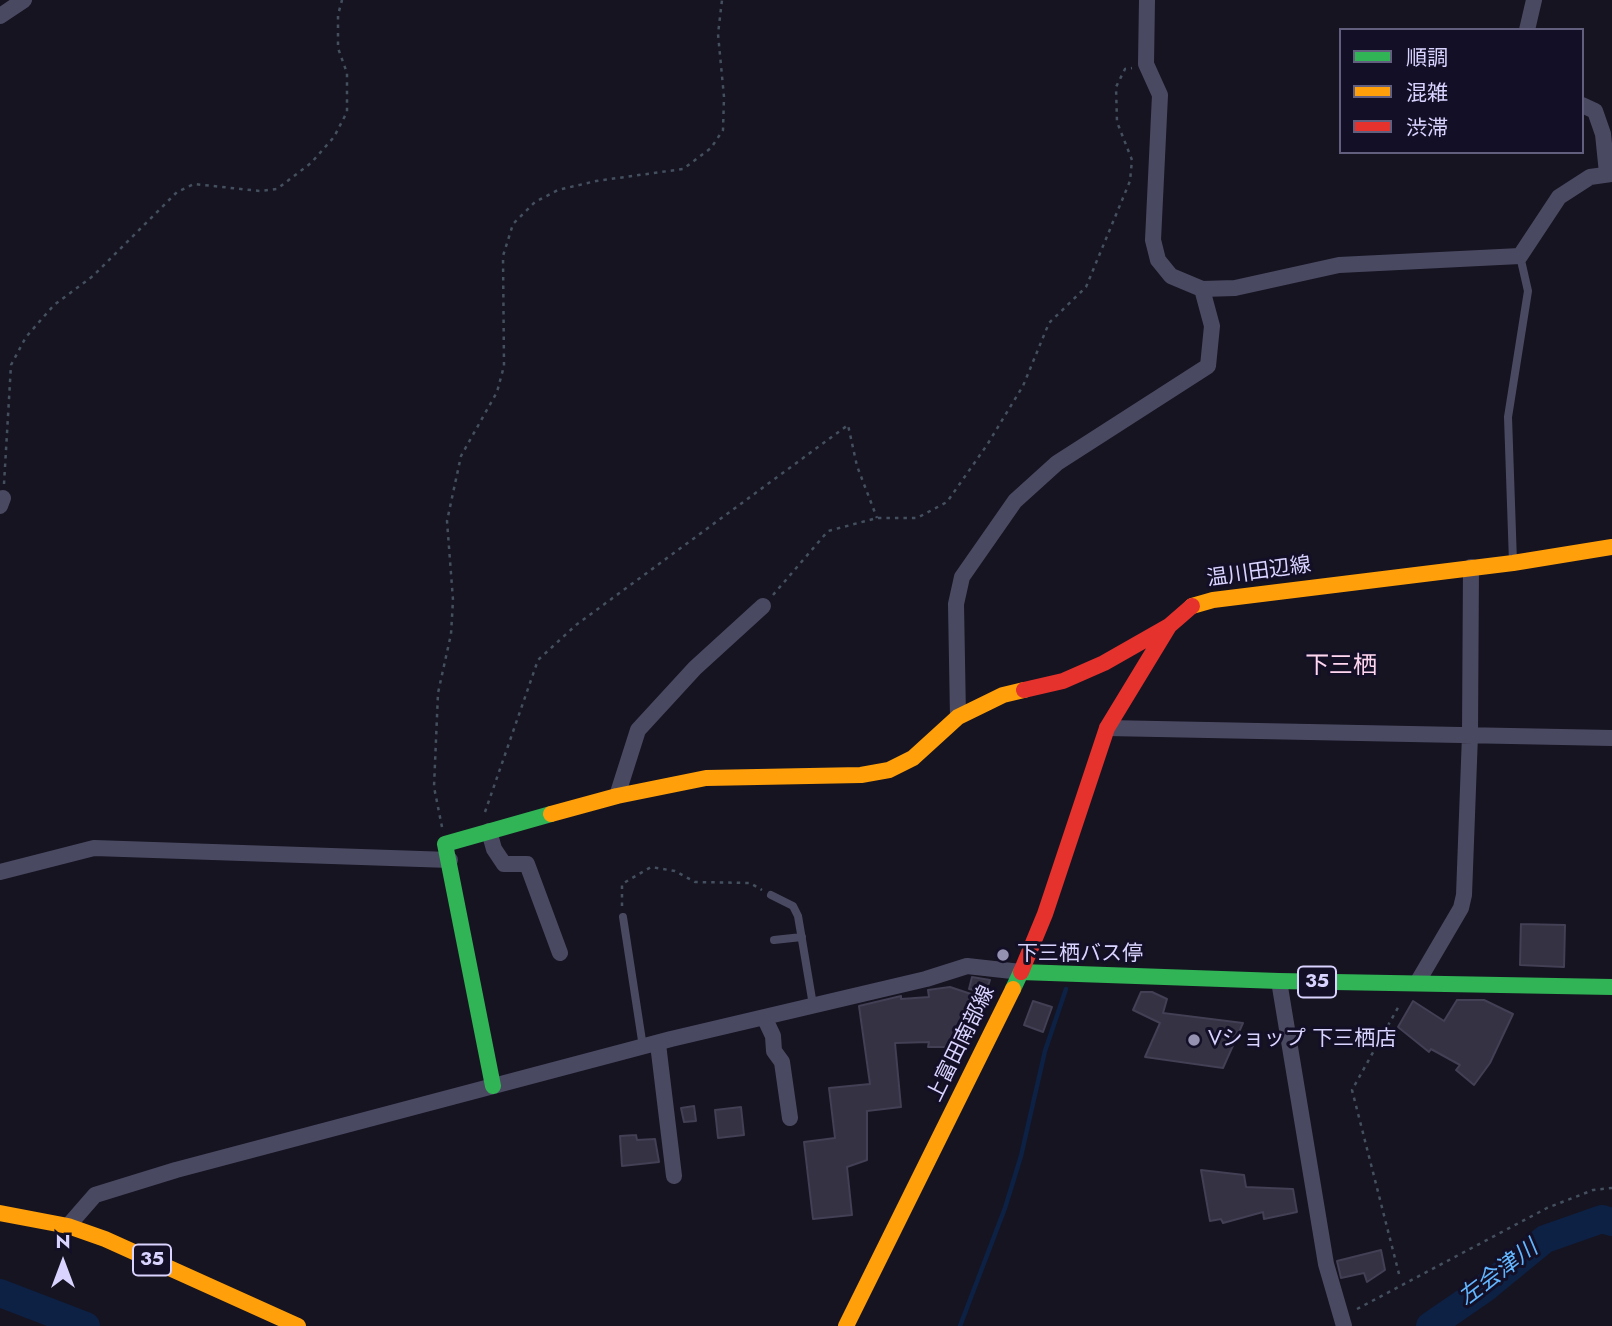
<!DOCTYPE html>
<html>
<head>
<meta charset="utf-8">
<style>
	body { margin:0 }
	#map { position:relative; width:1612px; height:1326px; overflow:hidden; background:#161421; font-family:Jost,"Noto Sans JP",sans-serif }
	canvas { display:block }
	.legend { position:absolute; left:1339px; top:28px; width:245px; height:126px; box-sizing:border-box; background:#130f26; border:2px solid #625e7d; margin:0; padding:9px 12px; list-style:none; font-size:21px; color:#d9d4ff }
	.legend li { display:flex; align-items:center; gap:14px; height:35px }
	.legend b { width:35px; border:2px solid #625e7d }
	.north { position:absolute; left:28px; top:1228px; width:70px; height:70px; -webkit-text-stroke:5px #130f26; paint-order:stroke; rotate:0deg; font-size:19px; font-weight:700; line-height:28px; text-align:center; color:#d9d4ff }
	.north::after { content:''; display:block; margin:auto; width:24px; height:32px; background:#d9d4ff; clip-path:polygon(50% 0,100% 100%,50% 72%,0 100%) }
</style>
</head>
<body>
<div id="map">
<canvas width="1612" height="1326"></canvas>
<ul class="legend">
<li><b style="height:9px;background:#30b455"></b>順調</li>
<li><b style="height:9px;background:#ff9f0a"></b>混雑</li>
<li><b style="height:9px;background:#e5322d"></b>渋滞</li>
</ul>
<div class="north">N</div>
</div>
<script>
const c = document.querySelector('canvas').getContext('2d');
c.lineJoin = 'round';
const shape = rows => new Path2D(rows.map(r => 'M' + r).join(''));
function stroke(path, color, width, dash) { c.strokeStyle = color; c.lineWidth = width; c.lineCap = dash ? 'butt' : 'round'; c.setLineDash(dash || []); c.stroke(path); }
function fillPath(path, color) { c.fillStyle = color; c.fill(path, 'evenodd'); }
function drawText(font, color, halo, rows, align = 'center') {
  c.font = font + ' Jost,"Noto Sans JP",sans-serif'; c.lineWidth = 6; c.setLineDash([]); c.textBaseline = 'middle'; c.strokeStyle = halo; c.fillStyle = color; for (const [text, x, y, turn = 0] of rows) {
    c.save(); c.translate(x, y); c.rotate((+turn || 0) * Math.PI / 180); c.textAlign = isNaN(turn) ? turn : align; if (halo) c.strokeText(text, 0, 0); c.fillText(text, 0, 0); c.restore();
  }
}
stroke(shape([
	[960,1326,1005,1208,1021,1156,1045,1051,1066,989]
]), '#0d2144', 4.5);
stroke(shape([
	[0,1293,86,1326],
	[1430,1326,1484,1289,1545,1239,1602,1219,1612,1222]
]), '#0d2144', 28);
const building = shape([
	[1521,924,1565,925,1564,967,1520,965,1521,924],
	[972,977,990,980,986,992,969,989,972,977],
	[950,987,974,995,960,1030,957,1030,952,1047,928,1047,929,1042,895,1043,901,1107,867,1111,867,1160,847,1167,852,1215,813,1219,804,1142,835,1138,829,1088,870,1084,859,1006,901,996,901,999,929,997,928,990,950,987],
	[1141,992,1152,992,1167,999,1163,1013,1243,1023,1223,1068,1145,1057,1160,1023,1133,1010,1141,992],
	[1457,1000,1484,1000,1513,1014,1490,1063,1474,1085,1456,1070,1460,1065,1431,1049,1429,1052,1398,1027,1413,1001,1444,1021,1457,1000],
	[1033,1001,1052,1007,1043,1032,1024,1025,1033,1001],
	[694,1106,696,1121,684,1122,681,1108,694,1106],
	[741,1107,744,1135,718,1138,715,1110,741,1107],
	[636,1135,637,1140,655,1139,659,1162,622,1166,620,1136,636,1135],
	[1201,1170,1244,1175,1246,1187,1293,1189,1297,1212,1264,1219,1263,1212,1223,1223,1221,1219,1210,1221,1201,1170],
	[1381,1250,1385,1270,1367,1282,1364,1273,1341,1278,1337,1261,1381,1250]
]);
fillPath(building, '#343243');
stroke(building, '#433f54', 2);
stroke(shape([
	[4,484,11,365,26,337,54,305,93,276,177,192,194,184,260,191,277,189,311,163,334,137,347,112,347,73,338,48,338,15,342,0],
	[773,595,828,531,877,518,917,518,947,502,987,445,1023,386,1049,323,1086,287,1130,181,1132,160,1117,122,1116,87,1125,69,1132,68],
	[485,812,538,660,576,625,848,425,857,466,877,518],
	[442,827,434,787,438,693,451,634,453,600,447,521,461,456,497,392,504,366,503,256,513,224,535,202,558,190,596,181,683,169,711,148,723,130,724,97,718,34,722,0],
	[622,906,622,884,651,867,675,871,695,882,750,883,762,890],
	[1399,1274,1352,1090,1400,1004],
	[1357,1309,1547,1208,1593,1190,1612,1188]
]), '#44505f', 2.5, [3.5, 5]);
stroke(shape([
	[1513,562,1508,417,1528,291,1520,256],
	[771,895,793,906,798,916,813,1005],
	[623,917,643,1047],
	[774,940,802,937]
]), '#4a4962', 8);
stroke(shape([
	[1147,0,1146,64,1160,95,1153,240,1158,260,1171,276,1202,289,1235,288,1339,265,1520,256,1559,197,1590,177,1612,174],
	[0,16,24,0],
	[1527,30,1534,0],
	[1582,105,1595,111,1603,134,1607,173],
	[0,506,3,498],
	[958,717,956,604,962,577,1015,501,1057,463,1208,366,1212,326,1202,289],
	[1107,728,1612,738],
	[617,796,638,730,695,668,763,606],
	[489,831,494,849,504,864,527,864,560,953],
	[0,872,94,848,450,860],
	[1279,981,1326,1264,1344,1326],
	[1417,983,1461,908,1464,895,1470,735,1471,567],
	[765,1019,773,1036,774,1051,782,1062,790,1118],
	[658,1044,674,1176],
	[68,1226,95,1195,176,1170,671,1039,926,979,967,966,1021,972]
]), '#4a4962', 16);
stroke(shape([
	[1013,989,1021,972,1279,981,1612,987],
	[493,1086,445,844,551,814]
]), '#30b455', 16);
stroke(shape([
	[1192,606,1213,600,1513,563,1612,547],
	[551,814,617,796,706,778,861,775,889,770,913,758,958,717,1003,695,1024,690],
	[0,1213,68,1226,105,1239,298,1326],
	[846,1326,1013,989]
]), '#ff9f0a', 16);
stroke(shape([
	[1024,690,1063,681,1104,663,1169,626],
	[1021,972,1045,914,1107,728,1169,626,1192,606]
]), '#e5322d', 16);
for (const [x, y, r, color] of [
	[1003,955,7,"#9591b1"],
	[1194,1040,7,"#9591b1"]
]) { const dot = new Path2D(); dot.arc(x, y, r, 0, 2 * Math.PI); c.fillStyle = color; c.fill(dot); stroke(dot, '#130f26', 2.5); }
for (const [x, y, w] of [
	[1317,982,38],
	[152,1260,38]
]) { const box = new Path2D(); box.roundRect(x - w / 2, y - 15.5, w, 31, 5); c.fillStyle = '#130f26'; c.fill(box); stroke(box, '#d9d4ff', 2); }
drawText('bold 19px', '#d9d4ff', null, [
	["35",1317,982],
	["35",152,1260]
]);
drawText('21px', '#d9d4ff', '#130f26', [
	["温川田辺線",1259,573,-8],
	["上富田南部線",962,1044,-64]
]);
drawText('21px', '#d9d4ff', '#130f26', [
	["下三栖バス停",1017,955],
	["Vショップ 下三栖店",1208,1040]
], 'left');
drawText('italic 23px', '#62b6ff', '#130f26', [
	["左会津川",1499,1274,-37]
]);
drawText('24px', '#ffd6f0', '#130f26', [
	["下三栖",1341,667]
]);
</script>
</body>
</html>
